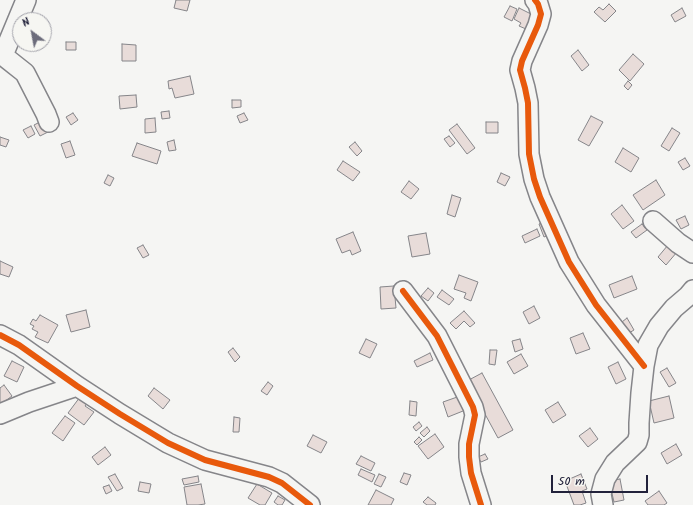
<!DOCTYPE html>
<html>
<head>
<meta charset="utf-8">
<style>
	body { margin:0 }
	#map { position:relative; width:693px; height:505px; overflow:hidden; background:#f5f5f3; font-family:Kalam,sans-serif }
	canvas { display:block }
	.north { position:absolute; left:12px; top:12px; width:40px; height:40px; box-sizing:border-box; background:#f6f6f2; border:1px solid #a1a1a9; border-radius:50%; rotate:328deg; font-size:11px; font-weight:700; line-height:16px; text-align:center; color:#22223b }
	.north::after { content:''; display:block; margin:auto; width:14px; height:18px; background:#6c6c7b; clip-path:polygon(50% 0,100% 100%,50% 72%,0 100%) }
	.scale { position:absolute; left:551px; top:475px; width:97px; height:18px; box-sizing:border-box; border:2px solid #22223b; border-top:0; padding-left:5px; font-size:12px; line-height:14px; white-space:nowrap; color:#22223b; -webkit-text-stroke:3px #f6f6f2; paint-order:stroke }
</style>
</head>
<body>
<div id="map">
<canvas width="693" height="505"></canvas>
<div class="north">N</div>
<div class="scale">50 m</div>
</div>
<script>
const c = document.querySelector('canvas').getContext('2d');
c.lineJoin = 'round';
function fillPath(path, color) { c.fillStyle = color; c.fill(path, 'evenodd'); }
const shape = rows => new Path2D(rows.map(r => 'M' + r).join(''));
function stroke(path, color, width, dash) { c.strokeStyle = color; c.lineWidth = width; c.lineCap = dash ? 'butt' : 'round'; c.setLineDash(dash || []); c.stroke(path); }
const building = shape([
	[176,0,190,0,187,11,174,8,176,0],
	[609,4,616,11,605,22,594,12,599,7,603,10,609,4],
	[510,6,517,9,512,21,504,17,510,6],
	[519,8,533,15,526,29,519,26,521,23,514,19,519,8],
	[682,8,686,16,675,22,671,15,682,8],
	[66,42,76,42,76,50,66,50,66,42],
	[122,44,136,45,136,61,122,61,122,44],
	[578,50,589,65,582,71,571,56,578,50],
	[633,54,644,64,630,81,619,70,633,54],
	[190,76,194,94,175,98,172,88,169,89,168,81,190,76],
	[628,81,632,85,628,90,624,86,628,81],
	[136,95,137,107,120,109,119,96,136,95],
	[232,100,241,100,241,107,232,108,232,100],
	[169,111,170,118,162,119,161,112,169,111],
	[73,113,78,120,71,125,66,117,73,113],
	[244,113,248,120,240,123,237,116,244,113],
	[591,116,603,122,589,146,578,140,591,116],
	[155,118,156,132,145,133,145,119,155,118],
	[42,121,48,132,40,136,34,125,42,121],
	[486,122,498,122,498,133,486,133,486,122],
	[457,124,475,148,467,154,449,130,457,124],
	[31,126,35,134,28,138,23,130,31,126],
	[672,128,680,133,669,151,661,146,672,128],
	[449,136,455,143,450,147,444,139,449,136],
	[0,137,9,140,6,147,0,145,0,137],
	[174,140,176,150,169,151,167,142,174,140],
	[70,141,75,155,66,158,61,144,70,141],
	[355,142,362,151,357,156,349,147,355,142],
	[137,143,161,151,157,164,132,156,137,143],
	[623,148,639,158,631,172,615,162,623,148],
	[685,158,690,166,683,170,678,162,685,158],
	[343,161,360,172,353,181,337,170,343,161],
	[501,173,510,177,505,186,497,182,501,173],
	[108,175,114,178,110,186,104,183,108,175],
	[656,180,665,195,643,210,633,195,656,180],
	[409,181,419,189,411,199,401,192,409,181],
	[452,195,461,198,455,217,447,214,452,195],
	[622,205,634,221,623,229,611,214,622,205],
	[685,216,689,225,681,229,676,220,685,216],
	[545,221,551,234,544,237,539,224,545,221],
	[642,224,647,230,636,238,631,232,642,224],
	[537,229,540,236,525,243,522,236,537,229],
	[353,232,361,251,352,255,350,250,342,253,336,239,353,232],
	[426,233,430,254,412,257,408,236,426,233],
	[143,245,149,255,143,258,137,248,143,245],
	[668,245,677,252,666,265,658,257,668,245],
	[0,261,13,267,9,277,0,274,0,261],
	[459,275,478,282,471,301,464,298,466,293,454,289,459,275],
	[632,276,637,289,614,298,609,285,632,276],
	[394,286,396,308,381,309,380,287,394,286],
	[428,288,434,293,428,301,421,296,428,288],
	[442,290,454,299,449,305,437,297,442,290],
	[534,306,540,318,529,324,523,312,534,306],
	[86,310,90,327,71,332,66,315,86,310],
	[464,311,475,323,470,327,464,321,456,329,450,323,464,311],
	[40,315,58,325,48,343,35,337,38,332,32,329,34,326,30,324,33,319,36,321,40,315],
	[627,318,634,330,629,333,622,322,627,318],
	[583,333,590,349,576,354,570,338,583,333],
	[366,339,377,344,370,358,359,353,366,339],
	[520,339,523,349,515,352,512,341,520,339],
	[233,348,240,357,235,362,228,352,233,348],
	[490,350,497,350,495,365,489,364,490,350],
	[430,353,433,360,417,367,414,361,430,353],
	[521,354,528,366,514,374,507,362,521,354],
	[12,361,24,367,17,382,4,376,12,361],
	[618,362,626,379,616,384,608,367,618,362],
	[667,368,676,383,669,387,660,372,667,368],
	[482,373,513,430,498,438,467,381,482,373],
	[268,382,273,386,267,395,261,391,268,382],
	[4,385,12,396,0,405,0,388,4,385],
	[154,388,170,400,163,409,148,396,154,388],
	[463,395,468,409,448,417,443,402,463,395],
	[669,396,674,418,654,423,649,401,669,396],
	[80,397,88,402,85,406,94,412,84,425,68,413,80,397],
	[410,401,417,402,416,416,409,415,410,401],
	[558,402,566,415,553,423,545,410,558,402],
	[65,416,75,423,63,441,52,433,65,416],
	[234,417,240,418,239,432,233,432,234,417],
	[419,422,422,426,416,431,413,427,419,422],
	[427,427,430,431,424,437,420,433,427,427],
	[590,428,598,439,588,447,579,436,590,428],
	[435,434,444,447,428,459,418,446,435,434],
	[313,435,327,442,321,453,307,446,313,435],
	[419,437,422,440,417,445,414,442,419,437],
	[676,444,682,455,667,464,661,453,676,444],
	[105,447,111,455,98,465,92,457,105,447],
	[485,454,488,459,481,462,478,457,485,454],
	[361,456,375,463,371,471,356,464,361,456],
	[361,469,375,475,372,482,358,475,361,469],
	[404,473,411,475,407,485,400,482,404,473],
	[115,474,123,488,117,491,108,477,115,474],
	[379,474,386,477,381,487,374,484,379,474],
	[581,474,587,489,582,491,586,503,580,505,574,505,565,481,581,474],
	[198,476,199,482,184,485,182,479,198,476],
	[620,479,624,500,614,502,609,481,620,479],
	[140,482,151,484,149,493,138,491,140,482],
	[201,484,205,504,198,505,187,505,184,487,201,484],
	[257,484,272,493,265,505,260,505,248,498,257,484],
	[109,485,112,491,106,494,103,487,109,485],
	[376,490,394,499,391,505,368,505,376,490],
	[659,491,667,503,664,505,648,505,645,501,659,491],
	[278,496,285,500,282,505,278,505,274,502,278,496],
	[428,497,436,503,435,505,427,505,423,502,428,497]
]);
fillPath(building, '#e8dcd9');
stroke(building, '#858589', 1);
const minor = shape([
	[535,0,538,4,541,14,538,25,522,61,520,70,525,88,528,103,529,154,534,179,540,197,569,262,596,305,644,366],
	[0,54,6,48,26,0],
	[1,54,25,73,46,114,49,122],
	[653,221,678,243,693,253],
	[403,291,437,336,473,407,475,415,469,444,469,457,471,473,481,505],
	[0,335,19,345,77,386,120,414,168,443,205,460,269,477,282,483,310,505],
	[0,414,29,402,77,386],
	[603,505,601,494,605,479,615,463,637,442,639,435,639,423,641,393,644,366,648,345,659,326,674,308,688,296,693,290]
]);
stroke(minor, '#858589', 22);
stroke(minor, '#f5f5f3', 19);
stroke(shape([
	[535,0,538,4,541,14,538,25,522,61,520,70,525,88,528,103,529,154,534,179,540,197,569,262,596,305,644,366],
	[403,291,437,336,473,407,475,415,469,444,469,457,471,473,481,505],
	[0,335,19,345,77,386,120,414,168,443,205,460,269,477,282,483,310,505]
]), '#e8590c', 6);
</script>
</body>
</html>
